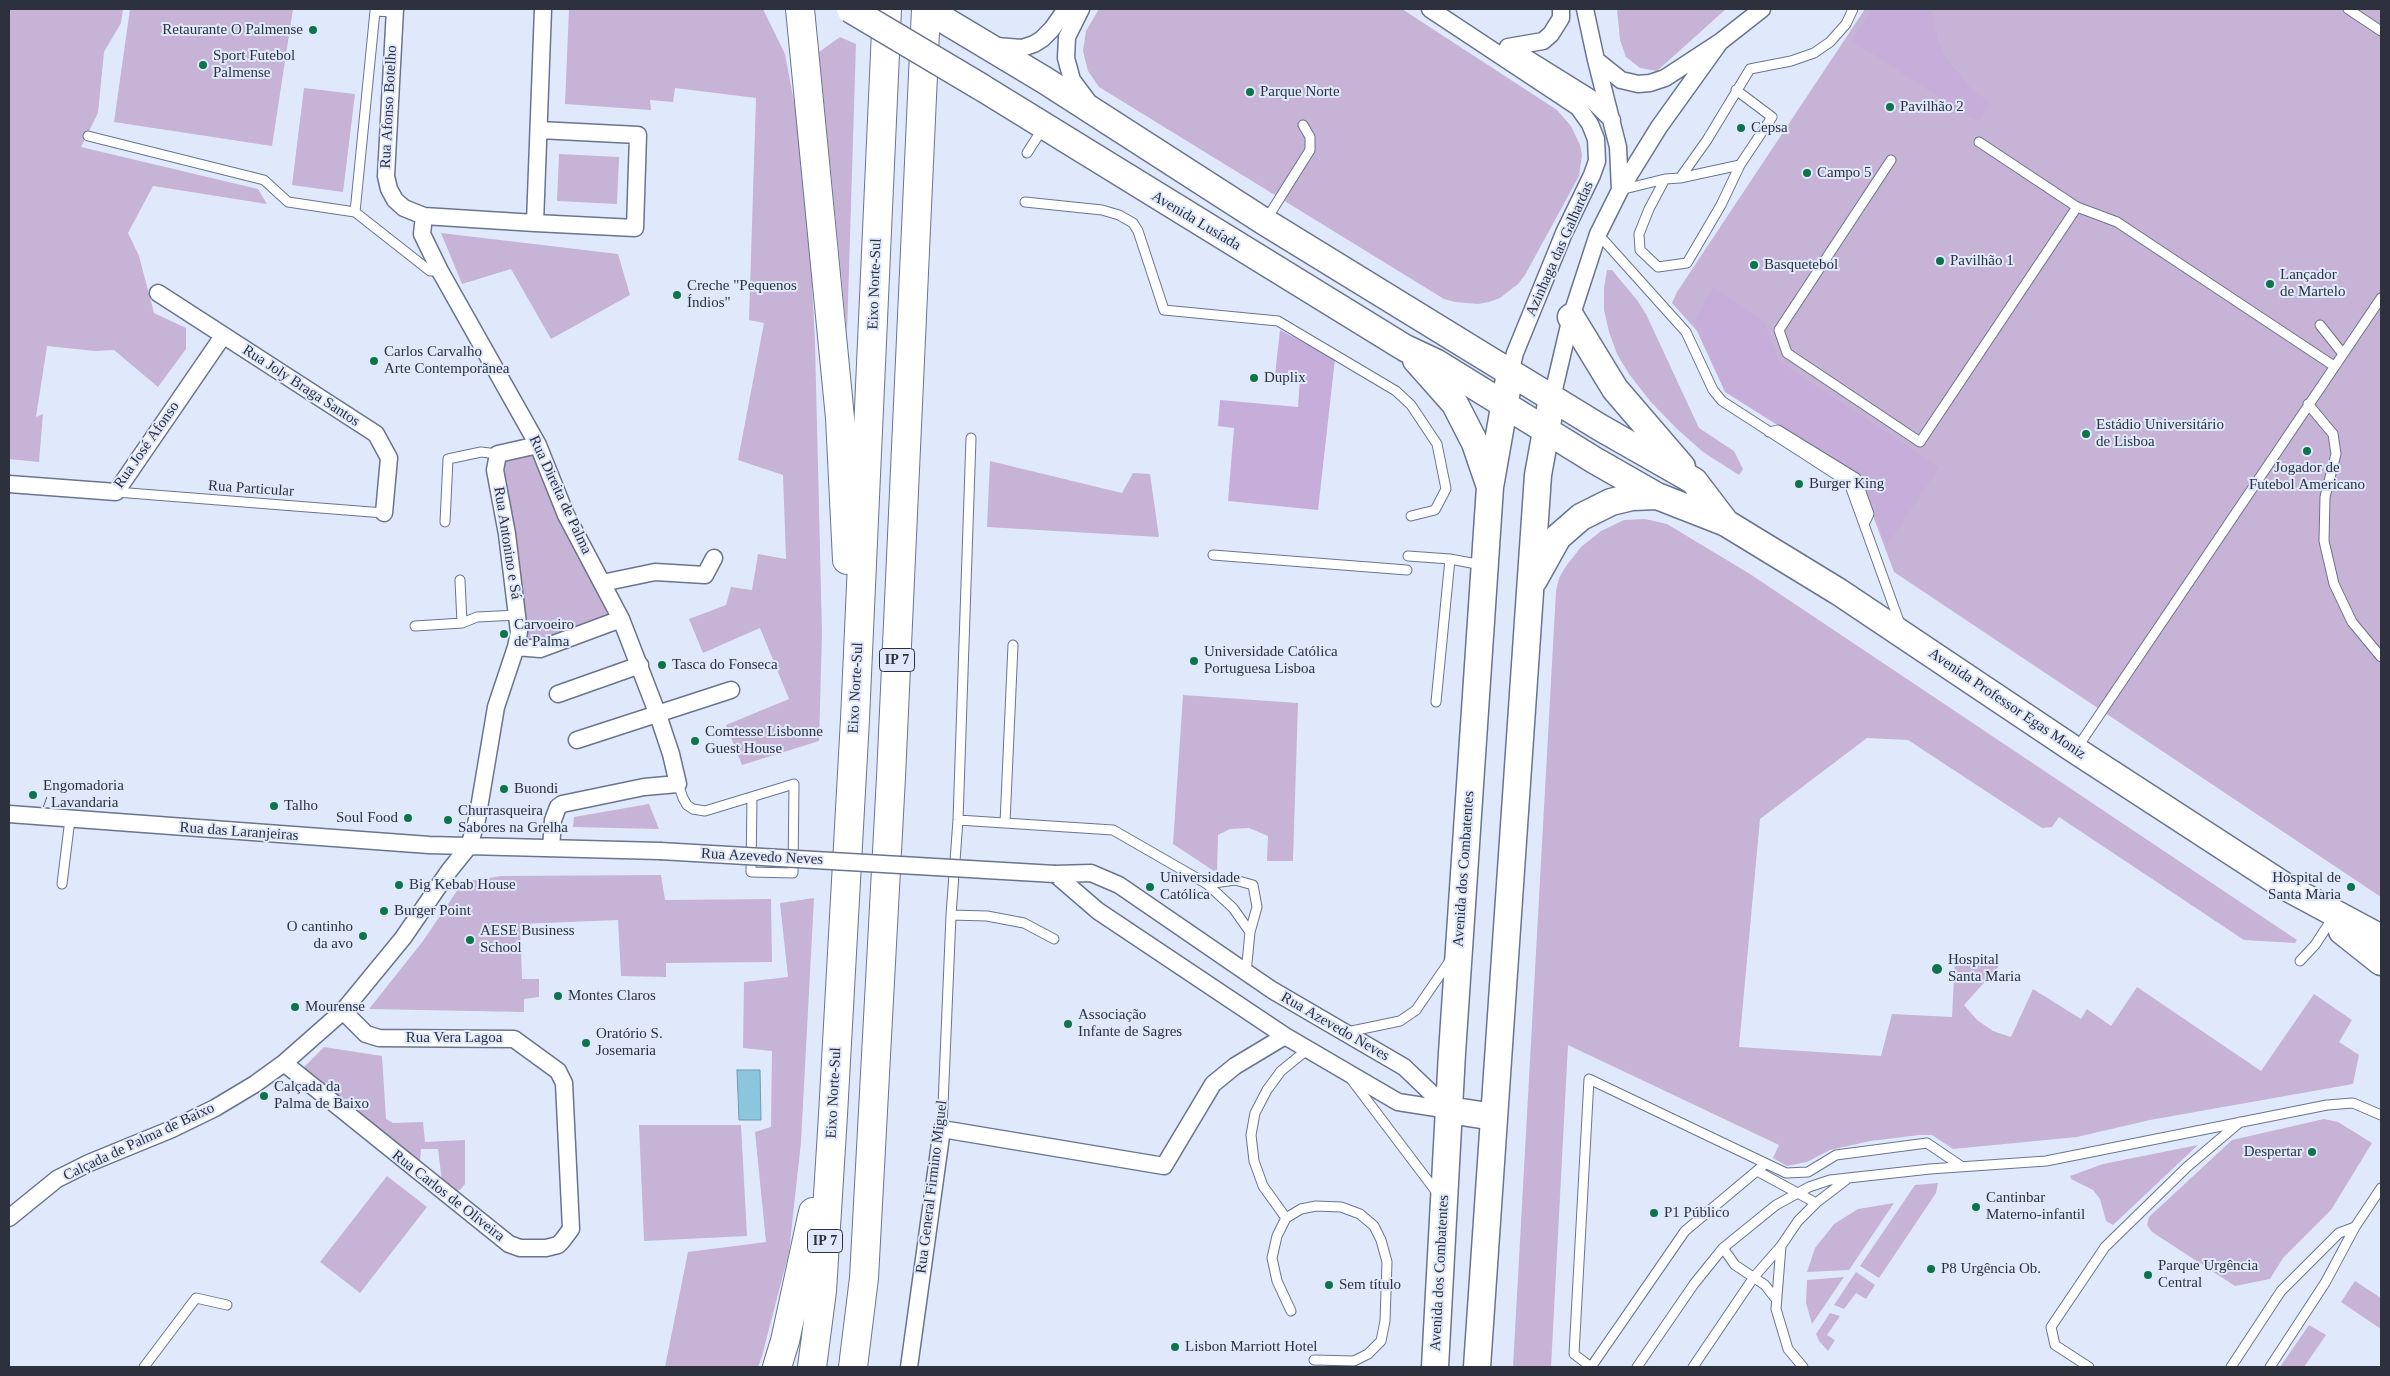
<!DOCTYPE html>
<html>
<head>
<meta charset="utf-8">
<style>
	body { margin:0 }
	#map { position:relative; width:2390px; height:1376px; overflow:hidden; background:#e0e9fc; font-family:"Times New Roman",serif }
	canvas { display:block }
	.frame { position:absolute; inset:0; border:10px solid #2c313d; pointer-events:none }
</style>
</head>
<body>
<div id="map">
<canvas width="2390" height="1376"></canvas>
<div class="frame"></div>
</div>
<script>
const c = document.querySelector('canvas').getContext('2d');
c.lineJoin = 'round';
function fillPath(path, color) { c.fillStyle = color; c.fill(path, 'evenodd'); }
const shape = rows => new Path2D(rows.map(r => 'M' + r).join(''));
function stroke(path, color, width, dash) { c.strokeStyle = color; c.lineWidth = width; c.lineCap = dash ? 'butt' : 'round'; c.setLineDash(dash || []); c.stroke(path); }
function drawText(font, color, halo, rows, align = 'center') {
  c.font = font + ' "Times New Roman",serif'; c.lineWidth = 4; c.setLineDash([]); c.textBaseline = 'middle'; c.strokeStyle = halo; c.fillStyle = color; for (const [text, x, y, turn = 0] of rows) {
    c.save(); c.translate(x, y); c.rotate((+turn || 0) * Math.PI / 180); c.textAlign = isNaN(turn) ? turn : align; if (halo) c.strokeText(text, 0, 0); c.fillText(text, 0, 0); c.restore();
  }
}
fillPath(shape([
	[9,9,123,9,121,23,104,52,98,113,81,147,258,189,267,204,153,186,128,233,139,256,154,313,186,328,186,349,158,387,114,350,95,351,47,346,36,417,43,414,39,462,9,459],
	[130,9,293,9,272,146,114,122],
	[569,9,763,9,785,54,800,134,810,245,815,342,822,633,819,741,742,765,726,725,789,699,760,628,703,653,689,619,726,605,731,587,752,590,758,554,786,559,783,475,738,460,764,323,749,320,756,98,675,88,673,102,650,100,651,110,565,104],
	[1099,9,1402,9,1557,110,1571,126,1580,145,1582,155,1579,176,1525,275,1518,284,1500,298,1489,302,1478,304,1455,302,1444,299,1099,87,1088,71,1083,51,1086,31],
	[1617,9,1726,9,1657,71,1640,68,1626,57,1620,40],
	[1865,9,2381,9,2381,897,1894,572,1858,476,1725,392,1697,331,1672,303,1677,292],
	[840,37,856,44,847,333,819,52],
	[304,88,355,94,343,192,292,185],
	[559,154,619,157,617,204,557,201],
	[441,233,618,254,630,295,551,339,511,269,462,284],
	[1607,270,1612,270,1637,300,1646,314,1699,428,1734,451,1743,469,1739,475,1703,452,1676,428,1650,401,1629,374,1617,354,1609,332,1604,310,1604,288],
	[538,445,621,619,516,647,498,454],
	[990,461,1122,493,1133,473,1150,474,1159,537,987,527],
	[1645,519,1667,524,1750,574,2297,940,2295,943,2244,940,2059,817,2052,827,2042,828,1908,740,1867,738,1760,819,1739,1047,1881,1056,1892,1014,1952,1017,1955,958,1999,966,1964,1005,1977,1020,1993,1031,2011,1037,2033,989,2081,1019,2087,1009,2111,1026,2137,987,2261,1071,2314,994,2352,1020,2339,1042,2359,1055,2353,1084,2150,1120,2077,1137,1953,1149,1932,1135,1919,1135,1870,1141,1830,1150,1807,1162,1787,1166,1773,1158,1779,1145,1568,1045,1551,1367,1513,1367,1556,591,1559,578,1566,566,1581,547,1601,531,1624,520],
	[1183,695,1298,703,1293,861,1267,861,1268,836,1249,828,1230,829,1218,835,1217,873,1173,844],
	[649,804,659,829,573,827,574,817],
	[661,875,665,900,771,899,772,962,666,963,666,977,621,976,618,920,520,924,522,979,539,979,539,997,524,999,524,1012,369,1009,423,941,463,882,501,876],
	[814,898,801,1142,789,1252,762,1356,758,1367,665,1367,688,1252,766,1242,755,1132,771,1127,772,1051,743,1048,744,982,788,977,780,903],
	[324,1047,382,1056,386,1119,393,1123,423,1122,425,1142,465,1140,465,1184,460,1190,454,1191,442,1182,438,1149,421,1149,420,1161,301,1070],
	[2324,1119,2338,1122,2372,1143,2331,1210,2283,1258,2270,1279,2235,1286,2152,1232,2147,1225,2149,1217,2232,1140],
	[639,1125,741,1125,747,1236,644,1241],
	[2198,1145,2113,1225,2106,1221,2100,1199,2093,1190,2071,1179,2070,1176,2103,1164],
	[387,1176,427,1207,360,1293,320,1262],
	[1938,1183,1936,1193,1879,1278,1860,1266,1915,1185],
	[1894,1203,1849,1270,1807,1272,1815,1248,1834,1224,1858,1209],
	[1856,1272,1875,1285,1866,1299,1856,1293,1844,1309,1834,1305],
	[1844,1277,1812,1324,1806,1303,1807,1280],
	[2355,1281,2381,1298,2381,1329,2341,1302],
	[1830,1313,1840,1316,1827,1335,1835,1340,1828,1351,1819,1341,1816,1334],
	[2309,1325,2326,1335,2304,1367,2280,1367]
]), '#c7b3d5');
fillPath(shape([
	[1874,9,1931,9,1938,41,1947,59,1971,89,1990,103,1978,121,1966,115,1852,40],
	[1714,287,1764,322,1779,362,1939,467,1887,545,1859,475,1725,391,1694,322],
	[1280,330,1335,359,1318,510,1228,501,1234,428,1218,426,1220,400,1298,407,1300,378,1275,375]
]), '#c6adda');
const water = shape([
	[737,1070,760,1070,761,1120,739,1120,737,1070]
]);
fillPath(water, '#8cc6dd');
stroke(water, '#6f99ad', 1);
const lane = shape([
	[2348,9,2381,31],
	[88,136,264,180,288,202,355,212,375,11,394,12],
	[1979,142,2077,207,2117,222,2334,366],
	[1027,153,1043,128],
	[1891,160,1779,330,1787,353,1920,442,2077,207],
	[1680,178,1740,165,1772,117,1736,90],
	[1665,179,1649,209,1639,234,1640,250,1658,267,1687,263,1721,205,1740,165],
	[1620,190,1665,179,1680,178,1707,140,1750,69,1791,61,1814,53,1830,42,1846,24,1853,9],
	[1025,202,1102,210,1119,215,1133,223,1138,231,1164,310,1278,321,1396,391,1411,405,1437,444,1446,489,1435,510,1411,516],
	[355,212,430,271,440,271],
	[1266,220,1310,150,1310,137,1303,125],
	[1598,234,1686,332,1713,390,1722,401,1849,483,1900,624],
	[2320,325,2343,354],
	[2308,404,2333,434,2336,454,2325,497,2324,541,2334,584,2352,622,2381,657],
	[1769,432,1778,430,1856,478,1869,514,1864,524],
	[116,492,384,513],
	[445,522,448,459,481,452,498,454],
	[1213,555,1407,570],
	[1408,556,1450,559,1482,565],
	[462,623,477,617,518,615],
	[415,626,462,623,460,580],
	[1436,702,1450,559],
	[2077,748,2381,298],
	[678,784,683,798,687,805,693,809,705,811,794,784,793,873,751,872,752,797],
	[958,820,1113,830,1207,884,1233,908,1250,932,1246,973],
	[1005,823,1013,645],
	[62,884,70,819],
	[1207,884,1235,880,1253,885,1257,907,1250,932],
	[951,915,987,916,1024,923,1054,939],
	[2300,961,2315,945,2330,922],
	[1347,1032,1400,1021,1416,1010,1451,959],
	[1351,1079,1438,1194],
	[942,1129,951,915,958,820,971,438],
	[1757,1171,1816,1203],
	[1286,1218,1301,1209,1316,1206,1341,1207,1360,1214,1374,1226,1381,1240,1387,1262,1385,1321,1381,1341,1368,1354,1354,1361,1314,1360],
	[1781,1246,1776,1309,1788,1349,1803,1367],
	[1723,1248,1735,1265,1765,1285,1775,1298],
	[1291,1311,1277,1281,1272,1258,1277,1236,1286,1218,1263,1186,1254,1161,1251,1135,1255,1113,1267,1090,1281,1071,1308,1049],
	[144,1367,196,1298,227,1305],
	[1591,1367,1574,1354,1589,1079,1786,1173,1808,1172,1836,1155,1927,1143,1961,1166],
	[1591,1367,1685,1231,1765,1164],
	[1637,1367,1694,1284,1723,1248,1776,1205,1809,1187,1830,1180,1930,1169,2046,1161,2327,1105,2353,1103,2381,1115],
	[1693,1367,1754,1277,1781,1246,1798,1221,1816,1203,1846,1180],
	[2089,1367,2055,1345,2051,1327,2105,1247,2187,1167,2240,1122],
	[2231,1367,2281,1291,2339,1233,2355,1227],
	[2270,1367,2325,1283,2355,1227,2381,1188]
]);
const street = shape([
	[395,9,386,176,389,189,395,200,404,208,424,216,535,223,543,9],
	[1081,9,1067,37,1066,58,1072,80,1087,100],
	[1430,9,1578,107,1590,124,1596,139,1597,161,1592,175,1564,233,1515,353,1510,373],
	[1585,9,1596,60,1618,147,1620,190],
	[996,46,1022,48,1034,44,1042,39,1052,29,1066,9],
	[1508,47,1543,41,1551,34,1561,18,1561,9],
	[1520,54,1589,97,1612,120],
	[1596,60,1621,80,1638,84,1650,83,1665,78,1720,42,1762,9],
	[424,216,422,234,440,271,538,445,566,515,621,619,658,715,671,754,678,784,644,787,562,804,558,807,553,820,551,848],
	[535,223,635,228,638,135,539,130],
	[158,293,376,434,389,458,384,513],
	[1552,398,1571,317,1598,234,1620,190,1659,127,1720,42],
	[9,484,116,492,223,336],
	[602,583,655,572,705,575,714,558],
	[516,647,540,649,621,619],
	[558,694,640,665],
	[577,740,731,690],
	[9,814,429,845,660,851],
	[1055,874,1091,873,1119,885,1272,990,1404,1067,1449,1110],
	[1055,874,1098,911,1285,1036,1398,1102,1449,1110],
	[284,1063,509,1244,520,1248,546,1248,558,1245,562,1241,571,1229,564,1083,558,1071,514,1039,379,1038,366,1034,343,1011],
	[9,1218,57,1179,89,1163,172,1129,215,1108,255,1084,284,1063,343,1011,403,938,449,871,469,846,477,820,496,707,516,647,519,632,507,534,495,470,498,454,538,445],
	[909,1367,942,1129,1164,1166,1213,1084,1235,1066,1285,1036]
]);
const primary = shape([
	[926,9,1046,81,1265,222,1480,354,1601,428,1694,481,1726,523],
	[981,87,1405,348,1437,363,1594,460,1657,496,1726,523,1839,592,2075,750,2286,887,2381,938],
	[1571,317,1615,389,1682,467],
	[1416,360,1455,404,1475,443,1489,484],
	[1534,580,1558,537,1581,517,1611,502,1632,497,1657,496],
	[2342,931,2381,962],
	[1449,1110,1494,1117],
	[1435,1367,1452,1053,1490,487,1510,373],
	[1477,1367,1538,475,1552,398]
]);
const highway = shape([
	[800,9,840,418,847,560],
	[777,1367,785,1341,813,1212],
	[812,1367,822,1291,833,1115,855,719,887,9],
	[853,1367,864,1278,891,777,926,9]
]);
stroke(lane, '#697491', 11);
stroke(street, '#697491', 19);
stroke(primary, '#697491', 29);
stroke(highway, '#697491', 30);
stroke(lane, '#fff', 9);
stroke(street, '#fff', 16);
stroke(primary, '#fff', 26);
stroke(highway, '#fff', 28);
const streetBridge = shape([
	[660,851,1055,874]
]);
const primaryBridge = shape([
	[850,9,981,87]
]);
stroke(streetBridge, '#697491', 19, []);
stroke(primaryBridge, '#697491', 29, []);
stroke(streetBridge, '#fff', 16);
stroke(primaryBridge, '#fff', 26);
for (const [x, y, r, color] of [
	[313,30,5,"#0c734b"],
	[203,65,5,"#0c734b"],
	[1250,92,5,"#0c734b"],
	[1890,107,5,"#0c734b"],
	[1741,128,5,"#0c734b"],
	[1807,173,5,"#0c734b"],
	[1940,261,5,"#0c734b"],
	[1754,265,5,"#0c734b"],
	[2270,284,5,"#0c734b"],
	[677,295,5,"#0c734b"],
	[374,361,5,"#0c734b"],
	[1254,378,5,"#0c734b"],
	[2086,434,5,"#0c734b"],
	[2307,451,5,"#0c734b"],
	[1799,484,5,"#0c734b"],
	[504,634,5,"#0c734b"],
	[1194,661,5,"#0c734b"],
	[662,665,5,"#0c734b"],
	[695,741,5,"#0c734b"],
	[504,789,5,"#0c734b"],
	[33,795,5,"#0c734b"],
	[274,806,5,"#0c734b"],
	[408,818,5,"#0c734b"],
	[448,820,5,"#0c734b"],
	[399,885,5,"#0c734b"],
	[1150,887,5,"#0c734b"],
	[2351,887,5,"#0c734b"],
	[384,911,5,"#0c734b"],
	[363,936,5,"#0c734b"],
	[470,940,5,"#0c734b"],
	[1937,969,6,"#0c734b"],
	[558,996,5,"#0c734b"],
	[295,1007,5,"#0c734b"],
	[1068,1024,5,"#0c734b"],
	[586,1043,5,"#0c734b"],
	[264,1096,5,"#0c734b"],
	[2312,1152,5,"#0c734b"],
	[1976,1207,5,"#0c734b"],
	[1654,1213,5,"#0c734b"],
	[1931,1269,5,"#0c734b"],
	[2148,1275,5,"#0c734b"],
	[1329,1285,5,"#0c734b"],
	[1175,1347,5,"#0c734b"]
]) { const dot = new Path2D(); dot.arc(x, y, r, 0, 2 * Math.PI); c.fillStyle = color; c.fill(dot); stroke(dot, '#e0e9fc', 2); }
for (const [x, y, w] of [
	[897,660,35],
	[825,1241,35]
]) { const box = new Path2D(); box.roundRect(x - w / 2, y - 11.5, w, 23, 4); c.fillStyle = '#e0e9fc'; c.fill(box); stroke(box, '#2c313d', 1); }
drawText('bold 14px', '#2c313d', null, [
	["IP 7",897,660],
	["IP 7",825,1241]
]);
drawText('15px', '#2c313d', '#e0e9fc', [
	["Retaurante O Palmense",303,30,"right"],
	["Sport Futebol",213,56],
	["Palmense",213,73],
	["Parque Norte",1260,92],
	["Pavilhão 2",1900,107],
	["Cepsa",1751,128],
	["Campo 5",1817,173],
	["Pavilhão 1",1950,261],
	["Basquetebol",1764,265],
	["Lançador",2280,275],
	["de Martelo",2280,292],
	["Creche \"Pequenos",687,286],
	["Índios\"",687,303],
	["Carlos Carvalho",384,352],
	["Arte Contemporãnea",384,369],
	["Duplix",1264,378],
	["Estádio Universitário",2096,425],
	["de Lisboa",2096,442],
	["Jogador de",2307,468,"center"],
	["Futebol Americano",2307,485,"center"],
	["Burger King",1809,484],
	["Carvoeiro",514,625],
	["de Palma",514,642],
	["Universidade Católica",1204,652],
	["Portuguesa Lisboa",1204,669],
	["Tasca do Fonseca",672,665],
	["Comtesse Lisbonne",705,732],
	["Guest House",705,749],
	["Engomadoria",43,786],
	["/ Lavandaria",43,803],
	["Buondi",514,789],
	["Talho",284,806],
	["Churrasqueira",458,811],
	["Sabores na Grelha",458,828],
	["Soul Food",398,818,"right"],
	["Universidade",1160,878],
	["Católica",1160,895],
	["Hospital de",2341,878,"right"],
	["Santa Maria",2341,895,"right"],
	["Big Kebab House",409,885],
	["Burger Point",394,911],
	["O cantinho",353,927,"right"],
	["da avo",353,944,"right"],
	["AESE Business",480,931],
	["School",480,948],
	["Hospital",1948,960],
	["Santa Maria",1948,977],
	["Montes Claros",568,996],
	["Mourense",305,1007],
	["Associação",1078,1015],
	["Infante de Sagres",1078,1032],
	["Oratório S.",596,1034],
	["Josemaria",596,1051],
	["Calçada da",274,1087],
	["Palma de Baixo",274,1104],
	["Despertar",2302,1152,"right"],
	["Cantinbar",1986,1198],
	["Materno-infantil",1986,1215],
	["P1 Público",1664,1213],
	["Parque Urgência",2158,1266],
	["Central",2158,1283],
	["P8 Urgência Ob.",1941,1269],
	["Sem título",1339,1285],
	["Lisbon Marriott Hotel",1185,1347]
], 'left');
drawText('15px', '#2c313d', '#e0e9fc', [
	["Rua Afonso Botelho",389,107,-87],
	["Avenida Lusíada",1196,221,31],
	["Azinhaga das Galhardas",1560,249,-66],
	["Eixo Norte-Sul",875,284,-88],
	["Rua Joly Braga Santos",301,386,33],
	["Rua José Afonso",147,445,-55],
	["Rua Particular",251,489,4],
	["Rua Direita de Palma",560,495,65],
	["Rua Antonino e Sá",507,543,81],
	["Eixo Norte-Sul",856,688,-87],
	["Avenida Professor Egas Moniz",2007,704,34],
	["Rua das Laranjeiras",239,832,4],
	["Rua Azevedo Neves",762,857,3],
	["Avenida dos Combatentes",1464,869,-86],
	["Rua Azevedo Neves",1335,1027,30],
	["Rua Vera Lagoa",454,1038],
	["Eixo Norte-Sul",834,1093,-87],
	["Calçada de Palma de Baixo",139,1142,-25],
	["Rua General Firmino Miguel",932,1187,-83],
	["Rua Carlos de Oliveira",448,1196,38],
	["Avenida dos Combatentes",1440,1273,-87]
]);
</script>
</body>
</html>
